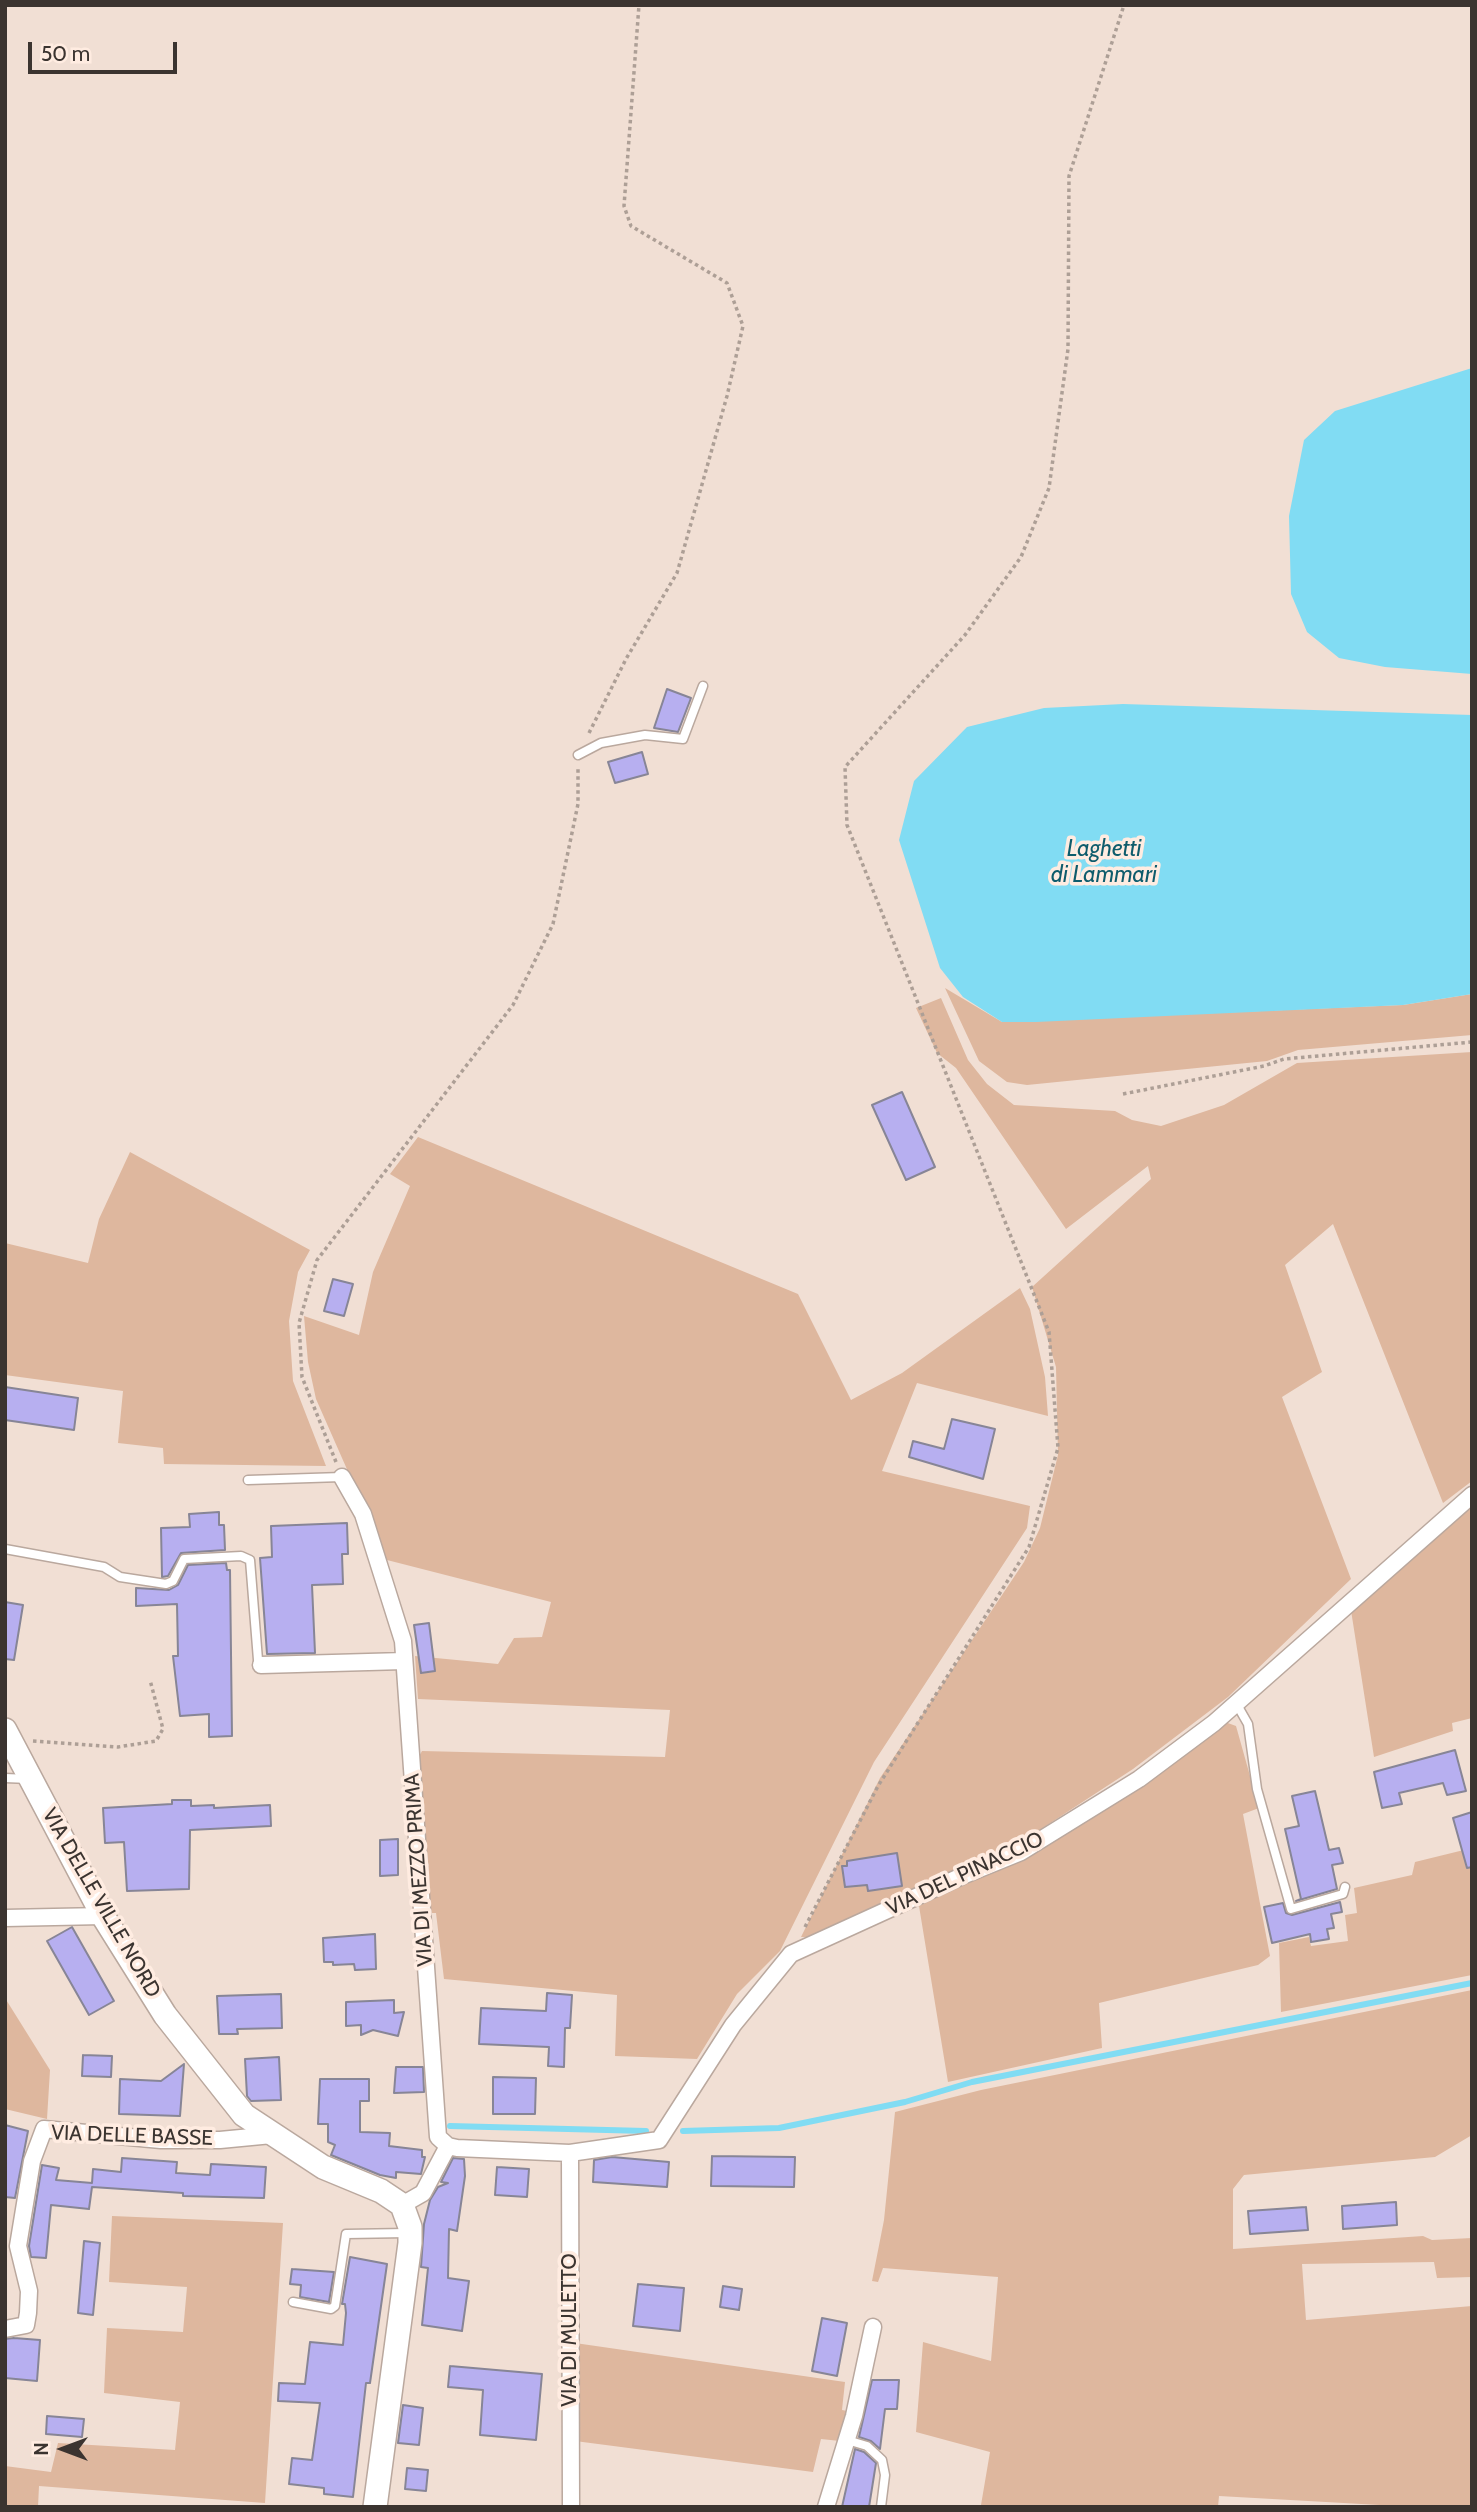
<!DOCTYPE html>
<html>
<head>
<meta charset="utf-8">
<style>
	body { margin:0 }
	#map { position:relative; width:1477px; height:2512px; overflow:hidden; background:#f1dfd4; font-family:Cabin,sans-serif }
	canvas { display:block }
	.frame { position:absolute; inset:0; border:7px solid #3b3430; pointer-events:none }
	.north { position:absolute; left:28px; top:2414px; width:70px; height:70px; -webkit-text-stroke:5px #ffece1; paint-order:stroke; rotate:270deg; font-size:19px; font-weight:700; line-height:28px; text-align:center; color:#3b3430 }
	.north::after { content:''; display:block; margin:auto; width:24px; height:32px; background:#3b3430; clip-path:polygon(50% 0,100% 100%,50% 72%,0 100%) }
	.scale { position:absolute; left:28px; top:42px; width:149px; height:32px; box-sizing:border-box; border:4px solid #3b3430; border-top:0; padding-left:9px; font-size:21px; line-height:24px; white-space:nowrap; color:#3b3430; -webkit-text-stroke:5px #ffece1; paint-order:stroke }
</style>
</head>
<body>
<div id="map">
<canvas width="1477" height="2512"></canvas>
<div class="frame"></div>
<div class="north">N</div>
<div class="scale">50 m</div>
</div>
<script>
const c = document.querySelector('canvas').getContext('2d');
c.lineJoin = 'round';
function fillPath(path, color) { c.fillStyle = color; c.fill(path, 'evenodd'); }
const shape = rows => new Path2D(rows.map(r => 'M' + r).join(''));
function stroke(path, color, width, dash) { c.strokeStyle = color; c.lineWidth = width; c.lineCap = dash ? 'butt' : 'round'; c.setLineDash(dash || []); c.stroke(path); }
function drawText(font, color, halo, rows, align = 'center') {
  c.font = font + ' Cabin,sans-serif'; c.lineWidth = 7; c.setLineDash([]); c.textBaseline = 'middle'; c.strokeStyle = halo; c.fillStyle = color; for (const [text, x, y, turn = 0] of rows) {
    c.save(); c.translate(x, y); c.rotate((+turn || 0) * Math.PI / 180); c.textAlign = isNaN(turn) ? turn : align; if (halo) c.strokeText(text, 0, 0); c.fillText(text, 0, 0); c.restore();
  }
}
fillPath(shape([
	[945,988,1002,1022,1403,1005,1472,994,1472,1035,1298,1050,1267,1061,1027,1085,1007,1082,979,1061],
	[941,998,968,1060,987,1084,1014,1105,1115,1111,1132,1120,1161,1126,1224,1105,1297,1063,1472,1052,1472,1481,1443,1503,1333,1224,1285,1265,1322,1372,1282,1397,1351,1579,1228,1697,1133,1769,1032,1835,815,1937,801,1937,880,1778,1024,1562,1040,1528,1058,1455,1056,1367,1032,1287,1151,1179,1148,1166,1066,1229,956,1068,937,1053,916,1008],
	[418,1137,798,1294,851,1400,902,1373,1020,1288,1030,1309,1045,1377,1048,1416,917,1383,882,1471,1030,1506,1027,1528,874,1762,780,1951,737,1994,697,2059,615,2056,617,1995,444,1979,436,1913,425,1913,417,1760,422,1751,665,1757,670,1710,418,1699,415,1656,498,1664,514,1638,542,1637,551,1602,387,1560,316,1399,308,1362,304,1316,359,1335,373,1272,410,1186,390,1174],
	[130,1152,310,1250,298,1272,289,1321,293,1381,326,1466,164,1464,163,1448,118,1443,123,1391,5,1375,5,1243,88,1263,99,1219],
	[1472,1507,1472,1718,1452,1723,1453,1731,1374,1757,1350,1604],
	[1225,1722,1236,1726,1259,1808,1243,1814,1270,1956,1258,1965,1099,2003,1102,2048,948,2082,918,1900,987,1872],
	[1472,1848,1472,1975,1281,2012,1279,1943,1309,1937,1311,1946,1348,1941,1345,1915,1357,1913,1354,1888,1412,1875,1415,1862],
	[1472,1990,1472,2135,1435,2157,1244,2175,1233,2189,1233,2249,1423,2236,1432,2240,1472,2238,1472,2277,1437,2278,1434,2262,1302,2264,1306,2320,1472,2306,1472,2507,1415,2507,1219,2496,1218,2507,981,2505,990,2452,916,2432,923,2342,991,2361,998,2277,883,2268,878,2282,872,2281,884,2220,895,2112,981,2090],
	[5,1998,50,2070,47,2119,5,2109],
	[112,2216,283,2223,265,2503,39,2486,38,2507,5,2507,5,2466,51,2472,58,2443,175,2450,180,2402,104,2393,107,2328,183,2332,187,2287,109,2282],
	[575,2343,845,2382,842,2410,847,2411,840,2441,821,2439,813,2472,575,2441]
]), '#deb79e');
fillPath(shape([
	[1472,368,1472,674,1385,667,1339,658,1307,632,1291,594,1289,516,1304,440,1335,411],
	[1123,704,1472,715,1472,994,1403,1005,1036,1022,1002,1022,963,997,940,968,899,840,914,781,967,727,1044,708]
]), '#81dcf3');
stroke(shape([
	[450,2126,646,2131],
	[683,2131,779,2128,905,2102,972,2082,1472,1983]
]), '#81dcf3', 6);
const building = shape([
	[667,689,691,698,678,732,654,728,667,689],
	[642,752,648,774,615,783,608,762,642,752],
	[902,1092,935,1167,906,1180,872,1105,902,1092],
	[333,1279,353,1284,344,1316,324,1311,333,1279],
	[5,1387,78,1398,74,1430,5,1420,5,1387],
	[952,1419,995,1429,983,1479,909,1457,913,1441,944,1449,952,1419],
	[219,1512,219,1525,224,1525,225,1550,181,1553,168,1576,162,1577,161,1528,190,1527,189,1514,219,1512],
	[347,1523,348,1554,342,1554,343,1584,312,1585,315,1653,267,1654,260,1558,272,1557,271,1526,347,1523],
	[226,1563,227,1570,230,1570,232,1736,209,1737,209,1714,180,1716,173,1656,178,1656,177,1604,136,1606,136,1588,169,1590,178,1585,188,1565,226,1563],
	[5,1602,23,1605,14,1660,5,1659,5,1602],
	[429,1623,435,1671,421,1673,414,1625,429,1623],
	[1455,1750,1466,1791,1447,1795,1443,1783,1399,1793,1402,1804,1382,1808,1374,1772,1455,1750],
	[1315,1791,1329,1850,1339,1848,1343,1863,1332,1865,1337,1889,1296,1901,1301,1899,1285,1829,1299,1826,1292,1796,1315,1791],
	[172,1800,191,1800,191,1806,214,1805,214,1808,270,1805,271,1826,190,1830,189,1889,127,1891,124,1842,105,1843,103,1808,172,1804,172,1800],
	[1472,1812,1472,1867,1467,1868,1453,1818,1472,1812],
	[398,1839,398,1875,380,1876,380,1840,398,1839],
	[897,1853,902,1886,868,1891,867,1885,845,1887,842,1866,847,1866,847,1861,897,1853],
	[1340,1902,1342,1912,1331,1914,1334,1928,1327,1929,1329,1939,1311,1942,1310,1934,1272,1943,1264,1907,1283,1903,1286,1913,1292,1915,1340,1902],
	[72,1927,114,2001,89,2015,47,1941,72,1927],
	[375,1934,376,1969,355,1970,354,1964,333,1965,333,1962,324,1962,323,1938,375,1934],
	[547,1993,572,1995,570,2028,565,2028,564,2067,548,2066,549,2047,479,2044,481,2008,546,2011,547,1993],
	[281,1994,282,2028,237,2029,238,2034,219,2034,217,1996,281,1994],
	[394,2000,394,2013,404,2012,398,2036,373,2030,361,2035,361,2025,346,2026,346,2002,394,2000],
	[83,2055,112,2056,111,2077,82,2076,83,2055],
	[279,2057,281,2100,251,2101,247,2096,245,2059,279,2057],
	[184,2064,180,2116,119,2114,120,2079,161,2081,184,2064],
	[396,2067,423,2067,424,2092,394,2093,396,2067],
	[493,2077,536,2078,535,2114,493,2114,493,2077],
	[320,2079,369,2079,369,2101,360,2101,360,2132,390,2133,389,2146,422,2150,422,2157,425,2157,421,2174,396,2172,396,2178,380,2175,331,2155,335,2145,328,2142,328,2124,318,2124,320,2079],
	[5,2125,28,2131,15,2198,5,2197,5,2125],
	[712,2156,795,2157,794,2187,711,2186,712,2156],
	[612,2157,669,2162,667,2187,593,2182,594,2160,612,2157],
	[122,2158,177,2162,176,2173,210,2175,211,2164,266,2167,264,2198,183,2196,183,2193,92,2187,89,2209,51,2205,46,2258,31,2257,29,2246,42,2165,59,2168,56,2180,92,2183,93,2169,121,2172,122,2158],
	[453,2158,464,2159,465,2176,457,2231,449,2229,448,2278,469,2281,462,2331,422,2325,428,2268,421,2267,424,2224,430,2200,438,2187,448,2183,441,2182,453,2158],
	[497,2167,529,2169,527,2197,495,2195,497,2167],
	[1396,2202,1397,2225,1343,2229,1342,2206,1396,2202],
	[1306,2207,1308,2230,1250,2234,1248,2211,1306,2207],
	[84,2241,100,2243,93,2315,78,2313,84,2241],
	[350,2257,387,2264,370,2383,366,2383,353,2497,324,2494,324,2488,289,2484,292,2458,312,2460,320,2403,278,2401,279,2383,305,2384,310,2342,343,2345,346,2313,345,2304,342,2304,350,2257],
	[292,2269,334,2272,329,2302,300,2297,301,2285,290,2284,292,2269],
	[638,2284,684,2288,680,2331,633,2326,638,2284],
	[723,2286,742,2289,739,2310,720,2307,723,2286],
	[822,2318,847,2323,837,2376,812,2371,822,2318],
	[14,2338,40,2340,37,2381,5,2378,5,2339,14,2338],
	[450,2366,542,2374,536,2440,480,2435,483,2390,448,2387,450,2366],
	[872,2380,899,2380,897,2409,885,2409,880,2449,871,2441,859,2437,872,2380],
	[403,2405,423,2408,419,2445,398,2443,403,2405],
	[47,2416,84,2419,82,2437,46,2434,47,2416],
	[855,2449,864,2452,876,2463,869,2507,842,2507,855,2449],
	[407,2468,428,2470,426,2491,405,2489,407,2468]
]);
fillPath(building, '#b7aff0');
stroke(building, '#878596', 2);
const lane = shape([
	[578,755,601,743,645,735,683,739,703,686],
	[248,1480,342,1477],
	[5,1549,104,1567,120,1577,166,1584,173,1581,184,1559,241,1556,250,1560,258,1660,261,1665],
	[1236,1703,1248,1724,1257,1789,1291,1909,1343,1894,1345,1887],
	[5,1778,29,1779],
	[293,2302,331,2309,335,2306,346,2234,407,2233],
	[847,2440,867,2446,882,2460,885,2475,881,2507]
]);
const street = shape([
	[342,1477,363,1514,403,1641,438,2137,448,2146,457,2148,570,2153,659,2140,733,2025,791,1954,962,1876,1021,1852,1139,1779,1214,1723,1472,1495],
	[261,1665,404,1661],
	[5,1918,103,1916],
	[570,2153,571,2507],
	[402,2205,423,2193,448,2146],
	[5,2329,26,2325,28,2313,29,2291,18,2246,32,2161,44,2129,161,2140,220,2140,272,2135],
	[826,2507,854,2416,873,2327]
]);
const secondary = shape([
	[5,1730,103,1916,165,2015,244,2115,323,2167,381,2191,402,2205,410,2227,410,2243,375,2507]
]);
stroke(lane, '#baa89e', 11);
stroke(street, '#baa89e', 19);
stroke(secondary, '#baa89e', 26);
stroke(shape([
	[589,733,626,659,677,573,727,396,743,326,727,283,631,226,624,206,639,5],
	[1123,1094,1264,1066,1284,1059,1472,1042],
	[336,1462,302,1377,299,1323,317,1260,513,1005,553,924,578,804,578,766],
	[33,1741,118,1747,156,1741,163,1729,150,1680],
	[805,1927,878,1786,1029,1547,1058,1448,1049,1332,847,825,845,767,965,635,1021,557,1049,488,1068,349,1069,176,1124,5]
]), '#ad9f96', 3.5, [3.5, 3.5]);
stroke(lane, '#fff', 8);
stroke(street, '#fff', 16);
stroke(secondary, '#fff', 23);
drawText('21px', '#3b3430', '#ffece1', [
	["VIA DI MEZZO PRIMA",419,1870,-94],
	["VIA DEL PINACCIO",965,1874,-25],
	["VIA DELLE VILLE NORD",101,1903,60],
	["VIA DELLE BASSE",132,2136,2],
	["VIA DI MULETTO",570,2330,-90]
]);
drawText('italic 23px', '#0e5c6c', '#ffece1', [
	["Laghetti",1104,849],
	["di Lammari",1104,875]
]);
</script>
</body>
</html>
